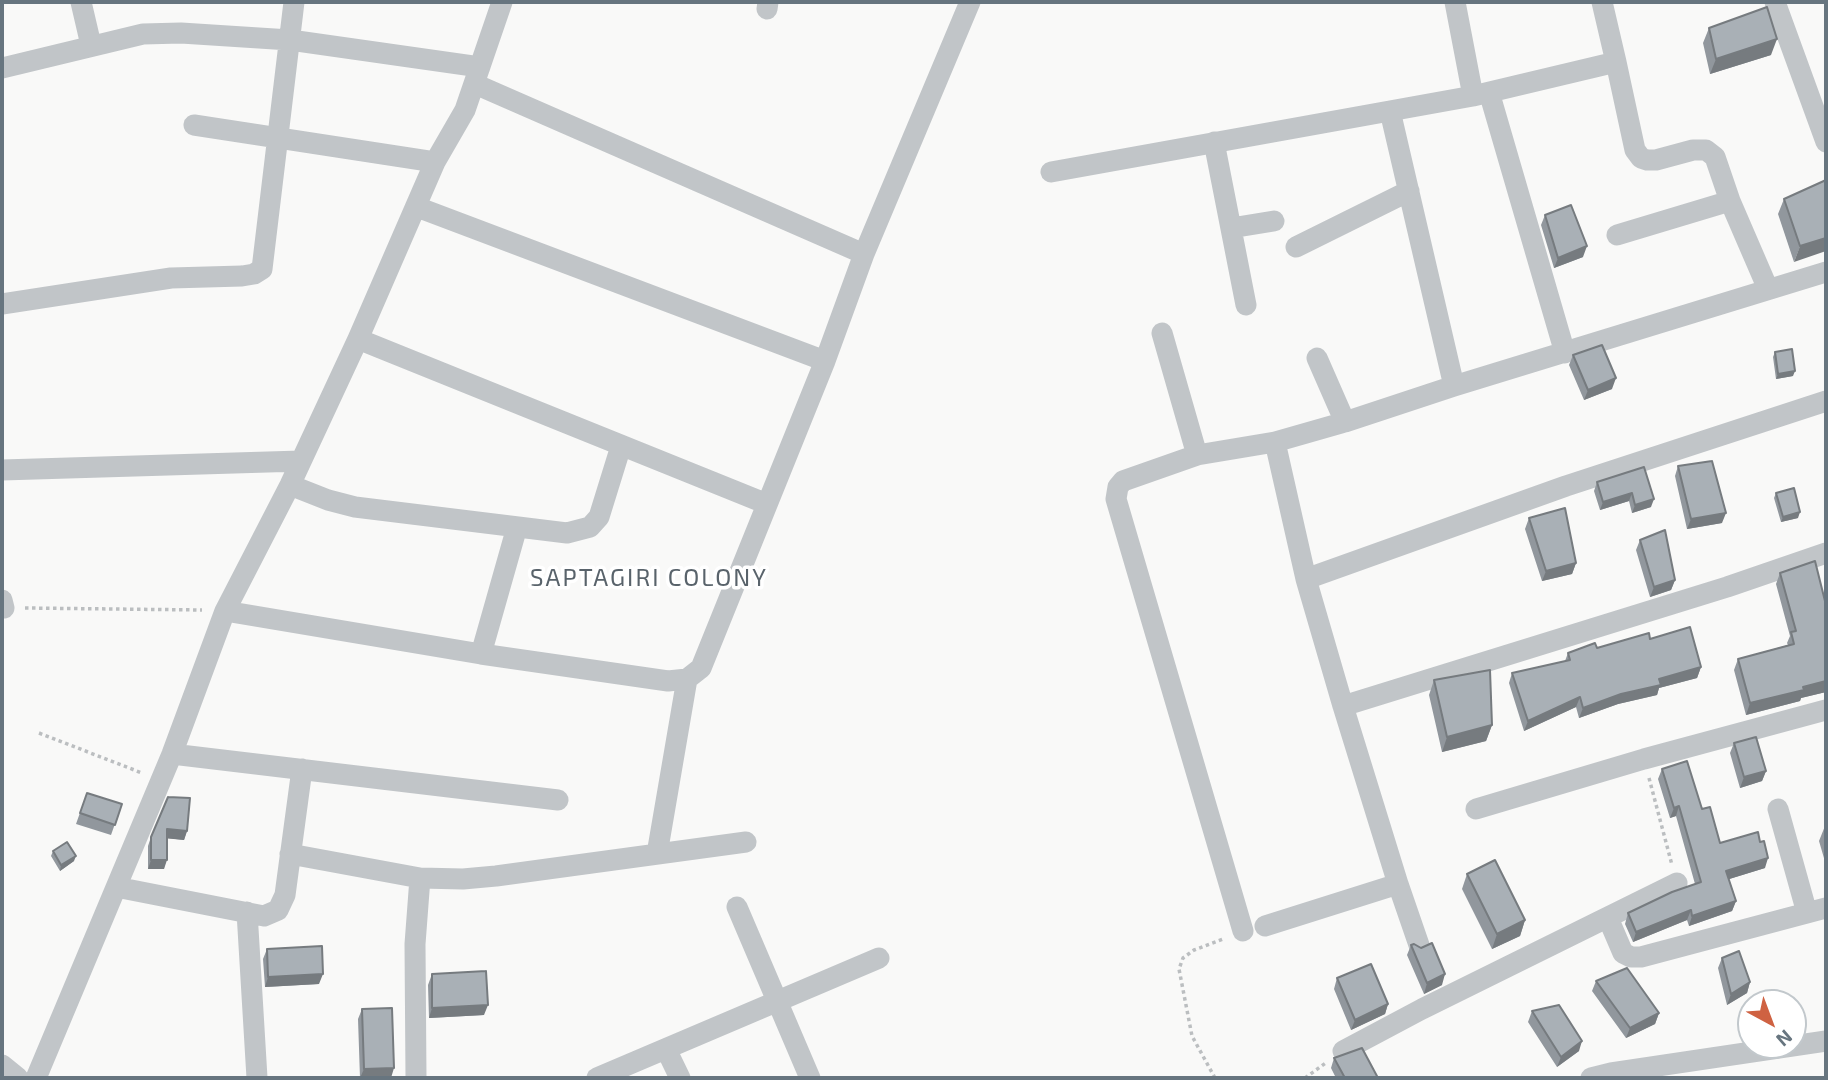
<!DOCTYPE html>
<html>
<head>
<meta charset="utf-8">
<style>
	body { margin:0 }
	#map { position:relative; width:1828px; height:1080px; overflow:hidden; background:#f9f9f8; font-family:"Exo 2",sans-serif }
	canvas { display:block }
	.frame { position:absolute; inset:0; border:4px solid #67757f; pointer-events:none }
	.north { position:absolute; left:1737px; top:989px; width:70px; height:70px; box-sizing:border-box; background:#fff; border:2px solid #c2c8cc; border-radius:50%; rotate:139deg; font-size:19px; font-weight:700; line-height:28px; text-align:center; color:#67757f }
	.north::after { content:''; display:block; margin:auto; width:24px; height:32px; background:#cf6242; clip-path:polygon(50% 0,100% 100%,50% 72%,0 100%) }
</style>
</head>
<body>
<div id="map">
<canvas width="1828" height="1080"></canvas>
<div class="frame"></div>
<div class="north">N</div>
</div>
<script>
const c = document.querySelector('canvas').getContext('2d');
c.lineJoin = 'round';
const shape = rows => new Path2D(rows.map(r => 'M' + r).join(''));
function stroke(path, color, width, dash) { c.strokeStyle = color; c.lineWidth = width; c.lineCap = dash ? 'butt' : 'round'; c.setLineDash(dash || []); c.stroke(path); }
function fillPath(path, color) { c.fillStyle = color; c.fill(path, 'evenodd'); }
function drawText(font, color, halo, rows, align = 'center') {
  c.font = font + ' "Exo 2",sans-serif'; c.lineWidth = 7; c.setLineDash([]); c.textBaseline = 'middle'; c.strokeStyle = halo; c.fillStyle = color; for (const [text, x, y, turn = 0] of rows) {
    c.save(); c.translate(x, y); c.rotate((+turn || 0) * Math.PI / 180); c.textAlign = isNaN(turn) ? turn : align; if (halo) c.strokeText(text, 0, 0); c.fillText(text, 0, 0); c.restore();
  }
}
stroke(shape([
	[25,608,202,610],
	[39,733,142,773],
	[1649,778,1672,865],
	[1215,1078,1192,1036,1179,969,1183,958,1194,950,1223,939],
	[1305,1078,1327,1062]
]), '#bbbec0', 3.5, [3.5, 3.5]);
stroke(shape([
	[81,2,91,45],
	[1455,2,1473,96],
	[1775,2,1826,142],
	[767,9,768,2],
	[1616,62,1635,150,1641,158,1647,160,1656,160,1693,150,1706,150,1715,157,1730,201,1768,289],
	[2,68,143,34,181,33,290,40,480,67],
	[475,84,864,254],
	[1489,92,1565,353],
	[1390,111,1454,386],
	[194,125,435,162],
	[1214,142,1246,305],
	[1051,172,1473,96,1616,62,1602,2],
	[417,207,825,361],
	[1231,228,1274,221],
	[1617,235,1730,201],
	[1296,247,1409,191],
	[2,304,171,278,242,276,254,274,262,269,294,2],
	[1162,333,1197,455],
	[358,339,767,504],
	[1317,358,1345,422],
	[1275,442,1306,579,1343,706],
	[2,470,301,461],
	[290,485,328,500,355,507,567,533,590,527,599,517,621,446],
	[1306,579,1566,486,1826,401],
	[2,600,4,608],
	[225,611,481,654,668,681,687,679,701,668,825,361,864,254,970,2],
	[481,654,517,527],
	[172,754,558,800],
	[1476,809,1644,759,1826,710],
	[1778,809,1807,913],
	[290,854,420,878],
	[657,854,687,679],
	[1398,884,1419,945],
	[116,887,264,916,278,910,285,895,302,769],
	[737,907,810,1078],
	[247,912,257,1078],
	[1608,918,1623,953,1631,957,1641,957,1826,908],
	[1265,926,1398,884,1343,706,1727,587,1826,553],
	[1243,931,1116,499,1118,487,1123,481,1197,455,1275,442,1345,422,1454,386,1826,272],
	[666,1049,680,1078],
	[1343,1051,1422,1009,1677,883],
	[2,1065,18,1078],
	[36,1078,172,754,225,611,290,485,358,339,435,162,465,110,502,2],
	[416,1078,415,944,420,878,463,879,496,876,746,842],
	[597,1078,879,958],
	[1591,1078,1611,1073,1826,1041]
]), '#c1c5c8', 21);
fillPath(shape([
	[1709,28,1771,55,1710,74,1703,43],
	[1826,180,1794,262,1778,214,1784,199],
	[1545,215,1583,257,1554,268,1541,225],
	[1775,352,1793,376,1776,379,1773,357],
	[1573,355,1612,389,1584,400,1569,365],
	[1678,466,1722,523,1687,529,1675,476],
	[1644,467,1651,507,1632,513,1629,501,1600,510,1594,491,1597,482],
	[1776,493,1798,518,1781,522,1774,498],
	[1529,518,1576,563,1572,574,1542,581,1525,529],
	[1640,540,1675,580,1671,590,1650,597,1636,550],
	[1780,573,1826,681,1826,692,1801,698,1800,701,1746,715,1734,670,1738,659,1788,645,1787,643,1790,636,1776,584],
	[1650,639,1701,667,1697,678,1659,688,1657,695,1618,704,1579,718,1576,707,1524,731,1509,683,1512,673,1565,661,1568,653],
	[1434,680,1492,725,1486,741,1442,752,1429,695],
	[1734,743,1766,771,1762,781,1740,788,1730,753],
	[1662,769,1702,809,1720,843,1765,868,1729,879,1736,901,1732,911,1689,926,1687,920,1633,942,1625,924,1628,913,1695,884,1676,816,1670,818,1658,779],
	[87,793,122,804,111,835,76,824],
	[1826,825,1826,865,1819,841,1825,826],
	[187,831,184,840,167,838,164,869,148,869,148,846,151,837],
	[53,851,74,861,60,871,51,856],
	[1467,874,1525,920,1520,936,1492,949,1462,889],
	[1411,945,1442,985,1424,994,1407,955],
	[267,949,319,984,265,987,263,959],
	[1722,958,1750,982,1747,993,1727,1005,1718,968],
	[432,974,484,1015,429,1018,428,985],
	[1337,978,1388,1004,1385,1014,1351,1030,1334,989],
	[1596,981,1659,1013,1655,1024,1626,1038,1592,991],
	[362,1009,391,1078,360,1078,358,1019],
	[1532,1011,1579,1051,1557,1067,1528,1022],
	[1334,1058,1378,1078,1336,1078,1331,1068]
]), '#91979d');
fillPath(shape([
	[1777,39,1771,55,1710,74,1716,59],
	[1826,238,1826,251,1794,262,1800,246],
	[1587,246,1583,257,1554,268,1558,258],
	[1795,371,1793,376,1776,379,1778,374],
	[1616,378,1612,389,1584,400,1588,390],
	[1632,493,1629,501,1600,510,1603,502],
	[1654,499,1651,507,1632,513,1635,505],
	[1800,512,1798,518,1781,522,1783,517],
	[1726,513,1722,523,1687,529,1691,519],
	[1576,563,1572,574,1542,581,1546,571],
	[1675,580,1671,590,1650,597,1654,587],
	[1701,667,1697,678,1659,688,1657,695,1618,704,1579,718,1583,708,1659,679],
	[1826,681,1826,692,1801,698,1800,701,1746,715,1750,703],
	[1580,697,1576,707,1524,731,1528,721],
	[1492,725,1486,741,1442,752,1447,737],
	[1766,771,1762,781,1740,788,1744,777],
	[1679,806,1676,816,1670,818,1674,808],
	[167,829,187,831,184,840,163,838],
	[76,856,74,861,60,871,61,865],
	[1768,858,1765,868,1723,881,1726,871],
	[151,860,167,860,164,869,148,869],
	[1736,901,1732,911,1689,926,1692,916],
	[1691,910,1687,920,1633,942,1636,932],
	[1525,920,1520,936,1492,949,1497,934],
	[323,974,319,984,265,987,268,977],
	[1445,974,1442,985,1424,994,1427,983],
	[1750,982,1747,993,1727,1005,1731,994],
	[1388,1004,1385,1014,1351,1030,1355,1020],
	[488,1005,484,1015,429,1018,432,1008],
	[1659,1013,1655,1024,1626,1038,1630,1028],
	[1582,1041,1579,1051,1557,1067,1561,1057],
	[394,1068,391,1078,360,1078,364,1069]
]), '#767b7f');
const building = shape([
	[1767,7,1777,39,1716,59,1709,28,1767,7],
	[1826,180,1826,238,1800,246,1784,199,1826,180],
	[1571,205,1587,246,1558,258,1545,215,1571,205],
	[1602,345,1616,378,1588,390,1573,355,1602,345],
	[1792,349,1795,371,1778,374,1775,352,1792,349],
	[1712,461,1726,513,1691,519,1678,466,1712,461],
	[1644,467,1654,499,1635,505,1632,493,1603,502,1597,482,1644,467],
	[1794,488,1800,512,1783,517,1776,493,1794,488],
	[1565,508,1576,563,1546,571,1529,518,1565,508],
	[1665,530,1675,580,1654,587,1640,540,1665,530],
	[1815,561,1826,605,1826,681,1803,687,1804,690,1750,703,1738,659,1794,644,1791,632,1796,631,1780,573,1815,561],
	[1690,627,1701,667,1659,679,1661,685,1621,694,1583,708,1580,697,1528,721,1512,673,1570,660,1568,653,1595,643,1597,648,1649,633,1650,639,1690,627],
	[1490,670,1492,725,1447,737,1434,680,1490,670],
	[1756,737,1766,771,1744,777,1734,743,1756,737],
	[1687,761,1702,809,1710,807,1720,843,1758,832,1760,842,1764,841,1768,858,1726,871,1736,901,1692,916,1691,910,1636,932,1628,913,1672,892,1701,882,1679,806,1674,808,1662,769,1687,761],
	[87,793,122,804,115,825,80,813,87,793],
	[168,797,190,798,187,831,167,829,167,860,151,860,151,837,168,797],
	[67,842,76,856,61,865,53,851,67,842],
	[1495,860,1525,920,1497,934,1467,874,1495,860],
	[1432,943,1445,974,1427,983,1411,945,1414,944,1421,948,1432,943],
	[322,946,323,974,268,977,267,949,322,946],
	[1739,951,1750,982,1731,994,1722,958,1739,951],
	[1371,964,1388,1004,1355,1020,1337,978,1371,964],
	[1627,968,1659,1013,1630,1028,1596,981,1627,968],
	[486,971,488,1005,432,1008,432,974,486,971],
	[1559,1005,1582,1041,1561,1057,1532,1011,1559,1005],
	[392,1008,394,1068,364,1069,362,1009,392,1008],
	[1362,1048,1378,1078,1345,1078,1334,1058,1362,1048]
]);
fillPath(building, '#a9b0b6');
stroke(building, '#767b7f', 2);
c.letterSpacing = '2px';
drawText('24px', '#59636b', '#fff', [
	["SAPTAGIRI COLONY",649,578]
]);
c.letterSpacing = '0px';
</script>
</body>
</html>
